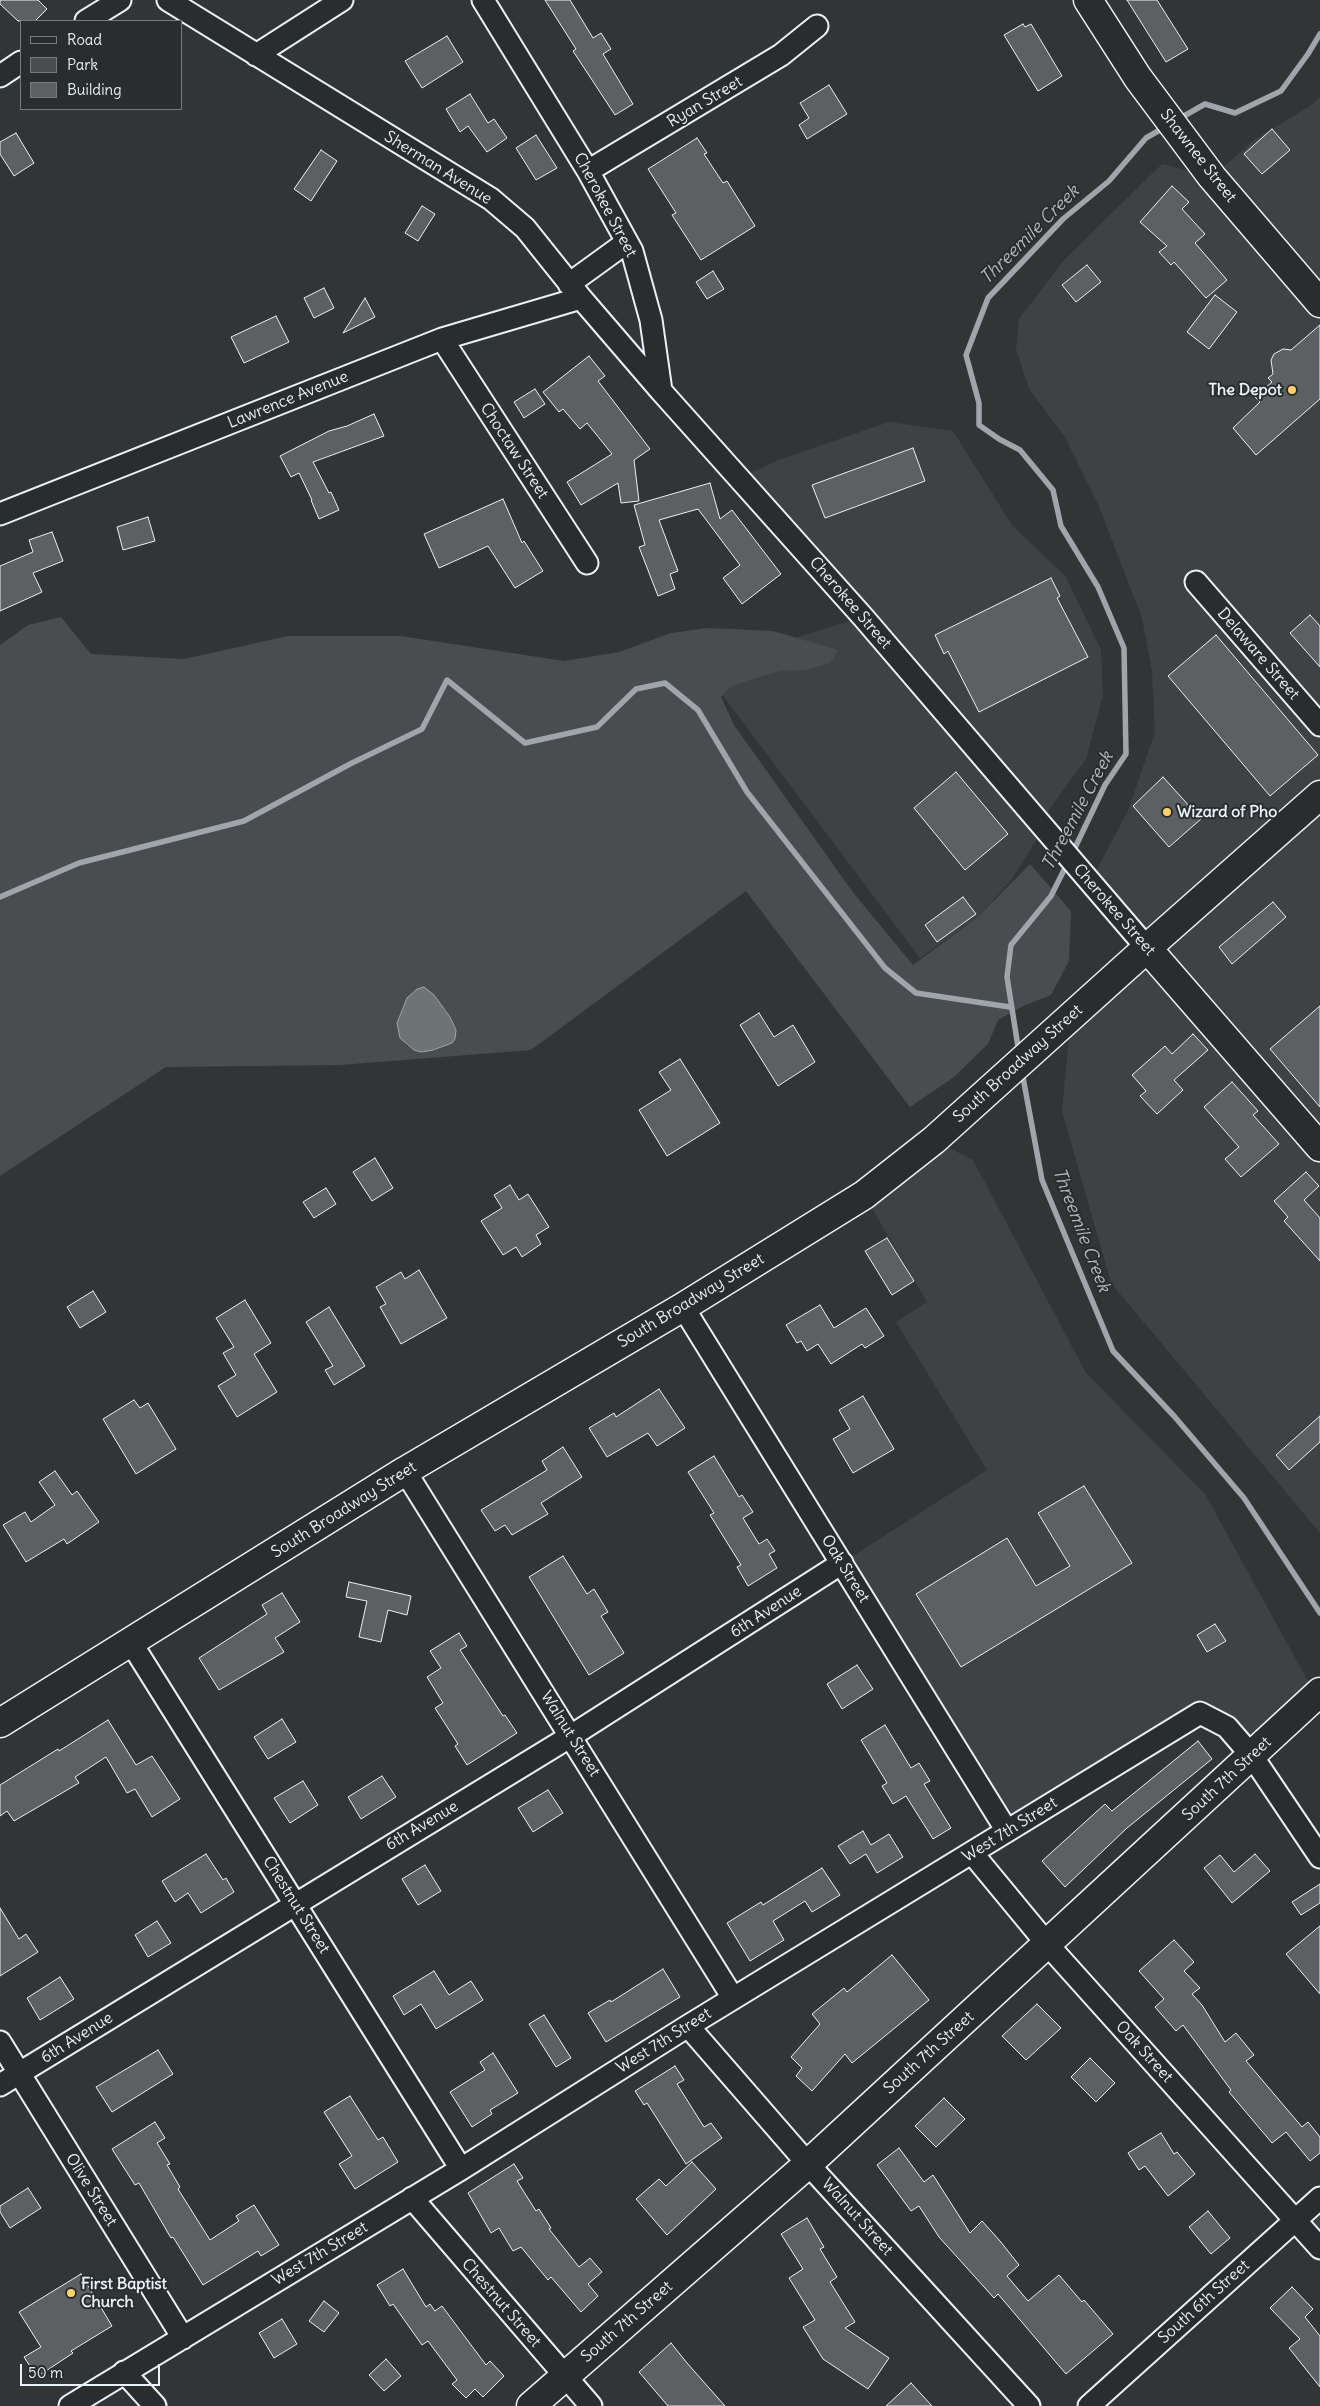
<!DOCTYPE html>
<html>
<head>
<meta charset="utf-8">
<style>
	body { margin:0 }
	#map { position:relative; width:1320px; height:2406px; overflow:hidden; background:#323536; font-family:Delius,sans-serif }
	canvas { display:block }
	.legend { position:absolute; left:20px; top:20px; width:162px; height:90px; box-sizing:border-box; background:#2a2d2e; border:1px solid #767b7f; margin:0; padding:6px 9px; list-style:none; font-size:15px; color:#e8f1f8 }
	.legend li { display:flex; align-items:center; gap:10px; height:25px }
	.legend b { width:25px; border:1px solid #767b7f }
	.scale { position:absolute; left:20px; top:2364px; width:140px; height:22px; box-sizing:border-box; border:2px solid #e8f1f8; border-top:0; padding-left:6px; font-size:15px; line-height:18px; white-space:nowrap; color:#e8f1f8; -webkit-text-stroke:4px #2a2d2e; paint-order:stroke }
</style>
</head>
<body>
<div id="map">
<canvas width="1320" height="2406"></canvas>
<ul class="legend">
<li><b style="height:6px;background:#2a2d2e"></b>Road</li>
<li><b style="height:14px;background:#494d4f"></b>Park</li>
<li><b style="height:14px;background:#5c6063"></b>Building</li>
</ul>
<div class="scale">50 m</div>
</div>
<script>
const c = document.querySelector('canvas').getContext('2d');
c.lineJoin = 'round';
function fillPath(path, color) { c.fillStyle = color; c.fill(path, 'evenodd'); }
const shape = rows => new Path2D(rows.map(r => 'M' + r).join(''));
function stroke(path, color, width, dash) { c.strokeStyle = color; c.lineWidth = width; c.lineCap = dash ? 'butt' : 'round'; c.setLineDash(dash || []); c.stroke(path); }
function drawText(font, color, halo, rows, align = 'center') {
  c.font = font + ' Delius,sans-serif'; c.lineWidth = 4; c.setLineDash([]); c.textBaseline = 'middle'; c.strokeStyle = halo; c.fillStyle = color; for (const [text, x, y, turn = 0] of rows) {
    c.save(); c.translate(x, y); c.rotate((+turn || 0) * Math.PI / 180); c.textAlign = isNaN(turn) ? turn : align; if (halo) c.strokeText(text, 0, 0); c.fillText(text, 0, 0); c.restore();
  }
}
fillPath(shape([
	[1320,97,1320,1533,1111,1283,1062,1111,1071,1017,1146,948,1090,882,1128,811,1155,732,1152,672,1142,618,1098,504,1065,437,1029,389,1016,349,1019,319,1064,260,1162,164,1212,177,1254,140,1310,106],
	[889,422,953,431,1012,525,1066,577,1101,650,1103,695,1086,759,1043,818,870,626,1037,839,1012,879,978,917,920,958,709,677,731,658,862,617,739,478,781,459],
	[934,1140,973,1160,1086,1373,1205,1494,1316,1696,1252,1756,1199,1713,1007,1831,842,1563,987,1470,896,1322,927,1302,864,1195],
	[1320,2198,1320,2248,1296,2220]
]), '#3f4244');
fillPath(shape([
	[61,617,91,654,184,659,288,636,401,636,564,661,619,652,671,633,708,628,773,631,838,650,830,663,806,670,780,671,749,680,730,687,721,697,734,725,852,891,913,965,978,917,1030,864,1071,911,1069,961,1051,995,1023,1006,998,1020,988,1044,954,1077,910,1107,746,891,531,1050,340,1065,166,1067,0,1176,0,645,28,625],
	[413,992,434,995,450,1017,456,1030,421,1052,406,1045,400,1014,407,998]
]), '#494d4f');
const water = shape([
	[424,987,434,995,450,1017,456,1030,455,1039,452,1043,433,1050,421,1052,414,1050,400,1038,397,1023,407,998,417,989,424,987]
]);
fillPath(water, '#6e7376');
stroke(water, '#9fa5aa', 1);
stroke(shape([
	[1177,120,1205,104,1235,113,1281,91,1308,54,1320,34],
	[1072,854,1105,785,1126,754,1124,648,1098,587,1061,526,1053,490,1020,450,999,439,979,425,979,403,966,355,988,298,1063,219,1109,181,1146,138,1165,127],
	[0,897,79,863,244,821,350,764,422,729,447,680,525,743,597,727,636,689,665,683,698,710,747,792,885,968,916,993,1010,1007],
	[1019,1053,1007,977,1011,945,1051,896,1068,862],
	[1022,1072,1042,1180,1113,1351,1174,1416,1244,1498,1320,1613]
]), '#9fa5aa', 5.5);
const building = shape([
	[0,0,38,0,47,9,35,21,18,21,0,4,0,0],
	[545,0,570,0,593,38,601,33,611,49,603,54,633,104,615,115,573,51,576,49,545,0],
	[1127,0,1157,0,1188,49,1166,62,1127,0],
	[1023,24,1025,27,1031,24,1062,76,1038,91,1004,35,1023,24],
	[447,36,463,62,422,88,405,61,447,36],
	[829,85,847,114,807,139,799,125,809,118,800,103,829,85],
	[470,94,488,123,494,119,507,138,487,152,468,126,460,132,446,109,470,94],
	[1272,129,1290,150,1262,174,1244,154,1272,129],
	[16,133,34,163,14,176,0,154,0,142,16,133],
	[536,135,557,168,536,180,516,148,536,135],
	[697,138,707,153,704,154,723,183,727,181,755,226,701,260,672,215,676,213,648,169,697,138],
	[321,150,337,161,311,201,294,189,321,150],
	[1172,186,1189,202,1182,209,1205,234,1195,243,1227,280,1206,298,1174,262,1171,265,1159,252,1167,246,1140,222,1172,186],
	[422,206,435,214,418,241,405,233,422,206],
	[1087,265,1101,282,1076,302,1062,285,1087,265],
	[713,271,724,289,707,299,696,282,713,271],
	[324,288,334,308,314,318,304,298,324,288],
	[1215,295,1237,312,1209,349,1187,332,1215,295],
	[365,298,375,317,343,333,365,298],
	[276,316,289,342,244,363,231,337,276,316],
	[1320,325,1320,399,1256,455,1233,428,1260,402,1255,397,1272,382,1268,378,1273,374,1271,360,1274,354,1283,349,1291,350,1320,325],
	[589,356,605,376,598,381,650,449,634,460,639,501,621,503,618,483,581,505,567,482,612,454,587,423,580,429,563,409,559,412,543,392,589,356],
	[535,389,545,404,524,418,514,402,535,389],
	[374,414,384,436,313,462,329,493,331,492,339,510,319,519,311,500,312,500,299,473,291,477,280,456,329,431,347,426,374,414],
	[913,448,925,481,825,518,812,485,913,448],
	[710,483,720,519,732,510,781,574,742,604,723,578,740,565,698,509,659,520,678,571,670,574,675,589,658,596,639,547,645,545,634,505,710,483],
	[503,499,522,543,524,541,543,571,515,588,488,546,439,568,424,534,503,499],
	[148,517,155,541,123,550,117,527,148,517],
	[52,532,63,561,33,573,42,592,0,611,0,566,33,552,29,540,52,532],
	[1051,578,1060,596,1057,598,1088,657,979,712,948,651,944,654,935,635,1051,578],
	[1310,615,1320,626,1320,667,1290,633,1310,615],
	[1216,635,1318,755,1270,796,1168,676,1216,635],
	[956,772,1008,834,965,870,914,808,956,772],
	[1163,777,1201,819,1169,847,1133,806,1163,777],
	[963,897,976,914,937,942,925,925,963,897],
	[1273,902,1286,917,1232,964,1219,947,1273,902],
	[1320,1006,1320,1107,1270,1049,1320,1006],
	[759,1013,774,1037,793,1025,815,1062,778,1086,740,1025,759,1013],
	[1193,1034,1208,1050,1174,1080,1183,1090,1157,1114,1140,1096,1146,1091,1132,1075,1165,1046,1172,1054,1193,1034],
	[680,1059,720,1123,667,1156,639,1110,671,1090,659,1072,680,1059],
	[1232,1082,1258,1111,1253,1115,1279,1144,1241,1177,1225,1159,1239,1147,1204,1107,1232,1082],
	[375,1158,393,1188,372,1201,353,1172,375,1158],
	[1306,1172,1319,1186,1304,1200,1320,1218,1320,1261,1284,1221,1288,1217,1274,1201,1306,1172],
	[510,1185,519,1200,528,1194,549,1227,536,1235,541,1244,522,1257,516,1247,503,1255,481,1221,502,1208,494,1195,510,1185],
	[326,1188,336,1204,314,1218,303,1202,326,1188],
	[887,1238,914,1281,892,1295,865,1251,887,1238],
	[419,1270,447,1318,401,1344,380,1307,386,1304,376,1287,401,1272,405,1279,419,1270],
	[93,1291,106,1312,80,1328,67,1307,93,1291],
	[245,1300,271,1343,254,1354,277,1392,237,1417,218,1386,236,1375,223,1353,234,1347,216,1318,245,1300],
	[820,1305,834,1328,866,1308,884,1336,865,1348,862,1344,831,1364,818,1344,807,1351,801,1341,797,1343,786,1325,820,1305],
	[329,1307,365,1366,334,1385,325,1370,333,1366,306,1322,329,1307],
	[659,1389,685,1428,657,1446,648,1433,607,1457,589,1428,614,1413,616,1417,659,1389],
	[863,1396,894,1449,853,1473,833,1439,850,1429,839,1410,863,1396],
	[134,1400,140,1408,148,1403,176,1449,136,1474,103,1419,134,1400],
	[1320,1416,1320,1442,1289,1470,1276,1455,1320,1416],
	[563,1447,582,1477,541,1503,548,1514,512,1535,505,1525,495,1531,481,1510,547,1470,542,1461,563,1447],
	[714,1456,739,1497,742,1495,753,1512,743,1518,759,1544,767,1539,775,1551,769,1554,777,1568,748,1586,737,1567,741,1565,710,1515,714,1513,688,1472,714,1456],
	[55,1471,72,1495,77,1491,99,1522,67,1544,64,1539,26,1562,3,1525,25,1512,31,1522,55,1505,39,1482,55,1471],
	[1084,1486,1132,1563,961,1667,916,1594,1007,1538,1036,1586,1070,1566,1038,1513,1084,1486],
	[563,1556,587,1594,594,1589,608,1612,601,1616,624,1653,589,1675,529,1577,563,1556],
	[349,1582,411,1596,407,1615,388,1610,381,1642,359,1637,367,1601,346,1597,349,1582],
	[282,1593,300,1622,275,1638,284,1652,219,1690,199,1658,267,1614,262,1605,282,1593],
	[1215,1624,1226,1641,1207,1652,1197,1635,1215,1624],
	[459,1633,467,1646,460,1650,503,1716,505,1715,517,1733,467,1765,455,1746,458,1744,435,1708,443,1703,427,1677,441,1668,430,1651,459,1633],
	[857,1665,873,1689,842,1709,827,1684,857,1665],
	[282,1719,296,1742,268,1759,254,1737,282,1719],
	[108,1720,136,1765,152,1756,180,1799,152,1817,135,1789,127,1793,106,1757,75,1777,79,1783,14,1821,7,1811,0,1816,0,1785,58,1749,59,1751,108,1720],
	[885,1725,911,1768,919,1763,930,1781,924,1784,951,1828,933,1839,906,1796,893,1804,882,1786,887,1783,861,1740,885,1725],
	[1198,1741,1212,1759,1127,1828,1065,1887,1042,1861,1105,1804,1112,1811,1198,1741],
	[382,1776,396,1797,361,1819,348,1797,382,1776],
	[303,1781,318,1805,290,1823,274,1798,303,1781],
	[548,1790,563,1813,533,1832,518,1808,548,1790],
	[863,1831,871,1845,889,1834,903,1857,877,1873,866,1854,850,1864,838,1846,863,1831],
	[206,1854,223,1880,226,1878,234,1892,201,1913,188,1893,175,1902,162,1881,206,1854],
	[1255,1854,1270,1871,1232,1903,1204,1868,1220,1855,1234,1872,1255,1854],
	[425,1865,441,1891,418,1905,402,1879,425,1865],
	[822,1868,840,1895,812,1912,805,1901,773,1921,784,1940,750,1961,727,1923,761,1902,763,1905,822,1868],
	[1320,1884,1320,1903,1301,1915,1292,1902,1320,1884],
	[0,1908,19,1939,26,1934,38,1952,0,1976,0,1908],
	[157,1921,171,1943,148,1957,135,1935,157,1921],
	[1320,1926,1320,1994,1286,1954,1320,1926],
	[1174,1940,1194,1962,1184,1971,1200,1988,1192,1994,1202,2005,1225,2042,1236,2033,1254,2055,1246,2061,1302,2127,1308,2122,1320,2137,1320,2153,1310,2161,1286,2132,1272,2143,1229,2092,1231,2090,1183,2025,1176,2031,1155,2007,1164,1999,1139,1971,1174,1940],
	[892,1955,929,2000,852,2063,845,2054,812,2091,796,2076,802,2068,791,2057,820,2024,812,2014,844,1988,847,1992,892,1955],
	[663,1969,680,1997,606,2042,588,2013,610,2000,611,2002,663,1969],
	[434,1971,449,1995,471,1981,483,2000,436,2029,421,2004,404,2015,393,1996,434,1971],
	[60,1977,74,1999,40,2020,27,1998,60,1977],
	[1037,2004,1061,2028,1026,2060,1002,2036,1037,2004],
	[544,2015,571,2058,556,2067,529,2024,544,2015],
	[158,2050,173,2074,112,2112,96,2087,158,2050],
	[493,2053,518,2093,490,2110,492,2114,472,2127,450,2092,485,2070,480,2062,493,2053],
	[1090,2058,1115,2083,1096,2102,1071,2077,1090,2058],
	[675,2066,684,2080,677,2084,704,2127,711,2123,722,2138,686,2164,647,2103,644,2105,635,2091,675,2066],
	[350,2096,378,2140,383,2137,398,2162,355,2189,339,2164,352,2156,324,2112,350,2096],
	[944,2098,965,2119,936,2147,915,2126,944,2098],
	[155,2122,165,2138,157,2143,170,2164,167,2165,180,2187,178,2189,210,2240,239,2221,236,2216,254,2205,279,2245,261,2256,258,2251,203,2285,173,2237,171,2238,139,2183,135,2185,112,2149,155,2122],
	[1161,2133,1174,2154,1177,2152,1195,2174,1168,2196,1145,2166,1139,2170,1128,2153,1161,2133],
	[899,2148,924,2182,933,2175,970,2233,982,2221,1000,2241,1019,2265,1007,2276,1028,2301,1059,2275,1082,2302,1084,2300,1113,2334,1066,2374,998,2294,994,2298,939,2237,919,2206,911,2211,877,2165,899,2148],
	[692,2162,716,2189,667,2235,636,2199,659,2179,666,2186,692,2162],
	[514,2164,523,2178,517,2181,536,2211,539,2209,551,2228,549,2229,579,2267,590,2258,602,2272,588,2284,598,2296,581,2312,551,2277,548,2280,521,2247,513,2251,499,2228,491,2233,468,2193,514,2164],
	[28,2188,41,2208,10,2228,0,2212,0,2206,28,2188],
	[1208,2211,1230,2238,1211,2254,1189,2227,1208,2211],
	[807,2218,824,2247,820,2249,837,2277,830,2282,855,2322,845,2328,889,2358,868,2389,823,2359,803,2327,815,2320,789,2278,803,2269,781,2234,807,2218],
	[403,2269,426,2307,430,2304,435,2311,442,2306,486,2365,490,2361,504,2376,483,2397,475,2389,466,2398,452,2384,457,2380,428,2341,422,2345,393,2304,390,2306,377,2285,403,2269],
	[81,2274,112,2326,71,2351,73,2353,37,2377,24,2357,41,2347,19,2312,81,2274],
	[1292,2287,1313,2309,1305,2317,1320,2336,1320,2387,1289,2348,1300,2339,1270,2308,1292,2287],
	[324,2301,339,2313,324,2332,309,2321,324,2301],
	[282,2319,297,2344,274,2358,259,2333,282,2319],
	[671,2343,687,2363,725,2406,668,2406,639,2372,671,2343],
	[386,2359,401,2376,384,2391,369,2375,386,2359],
	[911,2383,932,2406,886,2406,911,2383]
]);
fillPath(building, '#5c6063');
stroke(building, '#e8f1f8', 1);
const street = shape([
	[168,0,491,199,525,228,581,298,661,391],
	[483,0,588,171,632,251,651,320,661,391,863,617,1147,948],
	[86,21,120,0],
	[256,55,342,0],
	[0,76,21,62],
	[588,171,781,55,817,26],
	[569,284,627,242],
	[442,339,587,563],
	[0,514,442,339,581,298],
	[1196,582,1320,725],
	[683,1307,1007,1831],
	[405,1471,733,1998],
	[130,1641,461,2169],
	[972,1853,1048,1945,1320,2248],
	[688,2026,808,2164,1029,2406],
	[0,2042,183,2338],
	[0,2085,571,1736,842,1563],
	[412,2198,591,2406],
	[124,2372,155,2406],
	[70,2406,461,2169,688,2026,1200,1713,1227,1727,1252,1756,1320,1857],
	[1089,2406,1320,2198]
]);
const secondary = shape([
	[1088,0,1138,78,1212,177,1320,303],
	[1147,948,1320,1147],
	[0,1723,405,1471,683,1307,864,1195,934,1140,1147,948,1320,795],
	[531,2406,808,2164,1320,1692]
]);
stroke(street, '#e8f1f8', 25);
stroke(secondary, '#e8f1f8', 31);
stroke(street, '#2a2d2e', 21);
stroke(secondary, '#2a2d2e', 28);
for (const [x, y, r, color] of [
	[1292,390,5,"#ffd166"],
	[1167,812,5,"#ffd166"],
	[71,2293,5,"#ffd166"]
]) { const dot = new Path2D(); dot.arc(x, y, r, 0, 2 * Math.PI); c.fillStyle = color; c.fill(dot); stroke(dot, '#2a2d2e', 2); }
drawText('16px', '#e8f1f8', '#2a2d2e', [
	["Ryan Street",705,102,-31],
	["Shawnee Street",1198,156,52],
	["Sherman Avenue",438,168,32],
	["Cherokee Street",605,205,62],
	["Lawrence Avenue",288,400,-22],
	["Choctaw Street",514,451,57],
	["Cherokee Street",850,603,49],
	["Delaware Street",1258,654,49],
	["Cherokee Street",1114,910,49],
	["South Broadway Street",1018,1064,-42],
	["South Broadway Street",691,1301,-31],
	["South Broadway Street",344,1510,-32],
	["Oak Street",845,1569,58],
	["6th Avenue",766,1612,-33],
	["Walnut Street",570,1734,58],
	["South 7th Street",1227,1779,-43],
	["6th Avenue",422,1826,-31],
	["West 7th Street",1010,1830,-32],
	["Chestnut Street",296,1905,58],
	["6th Avenue",77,2038,-32],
	["West 7th Street",664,2041,-32],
	["Oak Street",1144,2052,48],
	["South 7th Street",929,2053,-42],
	["Olive Street",91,2190,58],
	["Walnut Street",857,2217,48],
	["West 7th Street",320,2254,-31],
	["South 6th Street",1204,2302,-42],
	["Chestnut Street",501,2303,49],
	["South 7th Street",627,2322,-41]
]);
drawText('bold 16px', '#e8f1f8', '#2a2d2e', [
	["The Depot",1282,390,"right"],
	["Wizard of Pho",1177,812],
	["First Baptist",81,2284],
	["Church",81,2302]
], 'left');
drawText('italic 18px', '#b1b8be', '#2a2d2e', [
	["Threemile Creek",1030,235,-45],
	["Threemile Creek",1078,811,-62],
	["Threemile Creek",1081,1230,69]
]);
</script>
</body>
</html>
